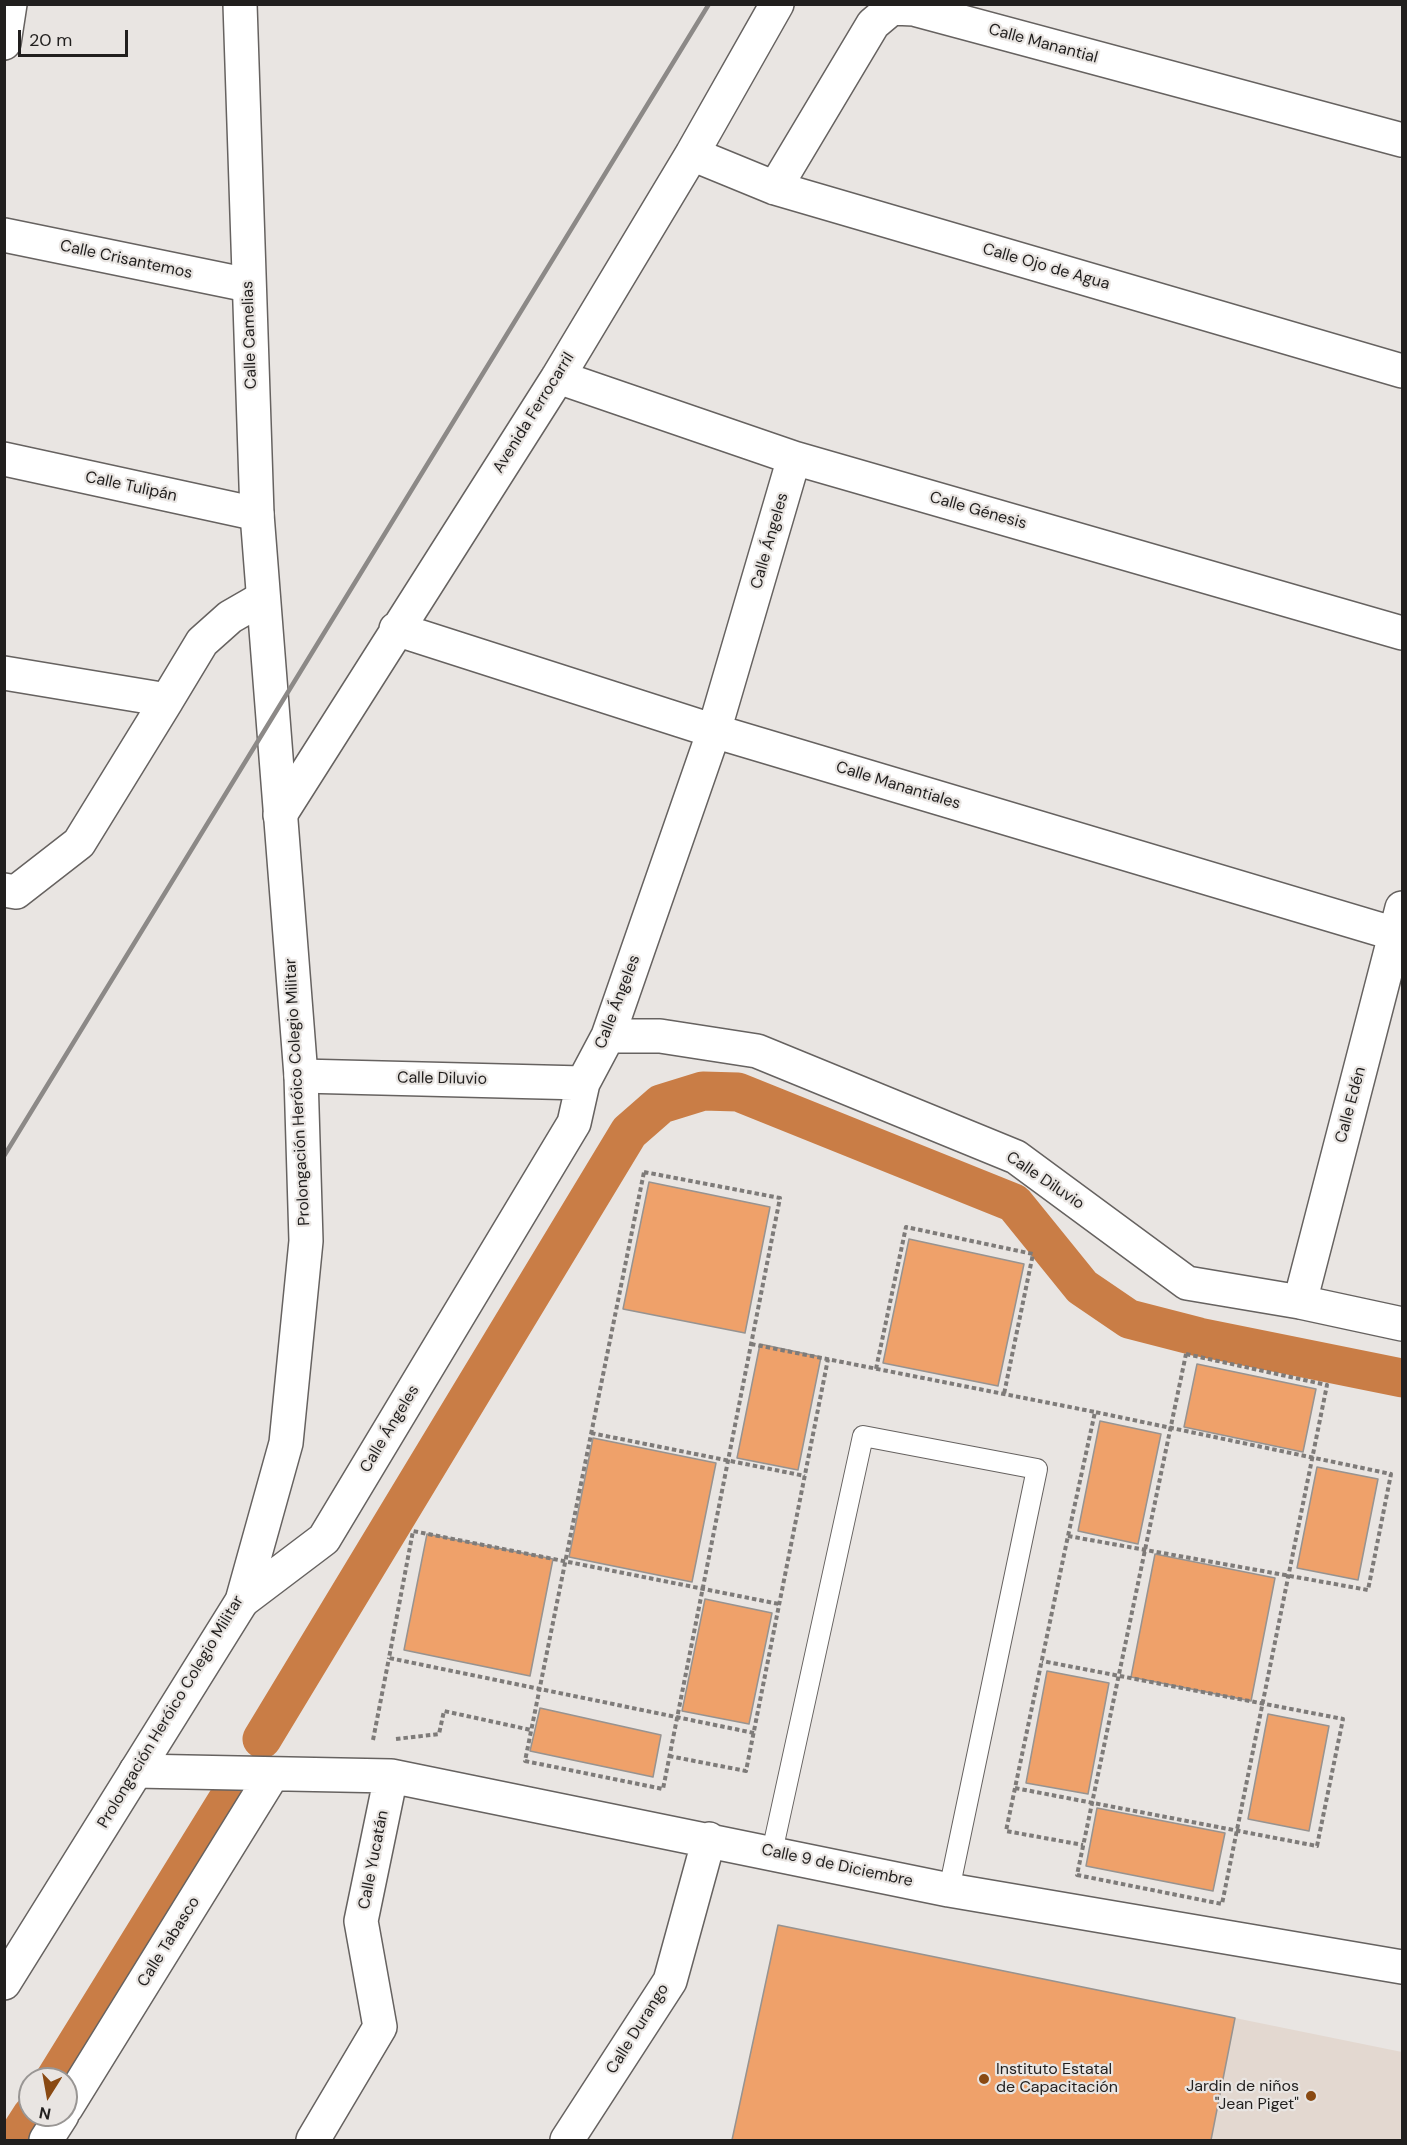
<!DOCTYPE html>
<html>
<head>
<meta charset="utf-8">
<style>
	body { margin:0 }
	#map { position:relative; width:1407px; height:2145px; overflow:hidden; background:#e9e5e2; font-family:"DM Sans",sans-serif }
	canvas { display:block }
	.frame { position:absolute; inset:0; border:6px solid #211f1e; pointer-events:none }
	.north { position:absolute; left:18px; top:2067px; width:60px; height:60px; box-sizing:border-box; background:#e9e5e2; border:2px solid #999694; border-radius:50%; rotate:191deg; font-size:16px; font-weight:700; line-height:24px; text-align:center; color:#211f1e }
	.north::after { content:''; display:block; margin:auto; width:21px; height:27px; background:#894912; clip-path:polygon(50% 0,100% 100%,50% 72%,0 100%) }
	.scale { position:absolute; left:18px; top:30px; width:110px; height:27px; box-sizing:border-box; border:3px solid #211f1e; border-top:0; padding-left:8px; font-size:18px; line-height:21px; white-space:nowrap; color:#211f1e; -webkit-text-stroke:4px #e9e5e2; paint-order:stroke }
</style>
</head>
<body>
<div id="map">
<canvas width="1407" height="2145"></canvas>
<div class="frame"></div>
<div class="north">N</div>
<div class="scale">20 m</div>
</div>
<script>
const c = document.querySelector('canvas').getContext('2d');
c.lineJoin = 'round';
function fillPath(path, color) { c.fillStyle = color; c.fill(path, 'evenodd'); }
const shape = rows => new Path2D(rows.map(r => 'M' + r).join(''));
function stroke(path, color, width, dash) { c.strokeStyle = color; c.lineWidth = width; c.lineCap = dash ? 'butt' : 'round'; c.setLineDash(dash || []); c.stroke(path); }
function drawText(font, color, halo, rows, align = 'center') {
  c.font = font + ' "DM Sans",sans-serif'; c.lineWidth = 4.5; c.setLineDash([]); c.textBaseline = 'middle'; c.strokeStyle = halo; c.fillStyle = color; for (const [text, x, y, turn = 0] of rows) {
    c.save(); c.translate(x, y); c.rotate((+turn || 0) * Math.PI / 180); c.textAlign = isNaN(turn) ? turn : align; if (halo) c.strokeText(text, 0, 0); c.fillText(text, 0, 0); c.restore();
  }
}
fillPath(shape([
	[1235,2018,1402,2052,1402,2140,1211,2140]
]), '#e3d8d0');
stroke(shape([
	[262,1739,629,1132,661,1104,703,1091,738,1092,1014,1203,1082,1287,1129,1319,1199,1337,1402,1378],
	[55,2079,233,1791],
	[16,2140,32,2115]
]), '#c97d46', 39);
const building = shape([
	[649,1182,770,1207,745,1333,623,1309,649,1182],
	[909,1239,1024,1264,998,1386,883,1363,909,1239],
	[760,1344,821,1357,798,1470,737,1458,760,1344],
	[1197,1364,1316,1389,1303,1452,1184,1427,1197,1364],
	[1100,1421,1161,1434,1138,1544,1078,1531,1100,1421],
	[593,1438,716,1463,692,1582,569,1557,593,1438],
	[1317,1467,1378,1479,1358,1580,1297,1568,1317,1467],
	[427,1534,553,1559,530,1676,404,1650,427,1534],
	[1155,1554,1275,1578,1251,1701,1131,1677,1155,1554],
	[705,1599,772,1613,749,1724,682,1711,705,1599],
	[1047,1671,1109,1683,1088,1794,1026,1783,1047,1671],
	[540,1708,661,1735,653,1777,530,1751,540,1708],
	[1268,1714,1329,1726,1309,1831,1248,1819,1268,1714],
	[1097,1808,1225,1833,1213,1891,1086,1866,1097,1808],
	[778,1925,1235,2018,1211,2140,732,2140,778,1925]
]);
fillPath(building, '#efa16a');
stroke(building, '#979390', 1.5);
const lane = shape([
	[772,1852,863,1436,1037,1469,949,1890]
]);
const street = shape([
	[4,43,10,4],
	[692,154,775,188,1402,371],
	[775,188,873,24,892,8,914,9,1402,140],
	[4,235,248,285],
	[558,377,794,458,1402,633],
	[4,459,257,514],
	[396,629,714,731,1402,936],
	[4,673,167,700,202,642,230,617,263,598],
	[280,815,558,377,692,154,777,4],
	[4,890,16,892,79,843,167,700],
	[608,1036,660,1036,757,1051,1016,1157,1187,1283,1300,1302,1402,1324],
	[301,1076,583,1083],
	[1300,1302,1402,908],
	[242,1601,324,1539,574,1123,583,1083,608,1036,714,731,794,458],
	[136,1771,391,1776,949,1890,1402,1967],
	[66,2108,272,1775],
	[46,2140,62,2115],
	[313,2140,380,2027,361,1921,391,1776],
	[567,2140,670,1981,709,1839]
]);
const secondary = shape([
	[4,1983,242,1601,286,1443,306,1241,301,1076,257,514,240,4]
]);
stroke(lane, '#666260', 22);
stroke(street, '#666260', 36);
stroke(secondary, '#666260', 36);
stroke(shape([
	[644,1172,780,1198,663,1789,525,1761,644,1172],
	[751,1344,1095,1412],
	[1186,1354,1327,1385,1222,1904,1077,1875,1186,1354],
	[876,1369,906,1227,1033,1254,1004,1394],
	[591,1433,805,1476],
	[1068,1536,1368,1590,1391,1474,1095,1412,1068,1536,1015,1788,1006,1831,1083,1845],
	[754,1733,389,1658,413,1531,779,1604],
	[396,1739,439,1734,444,1711,531,1730],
	[373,1740,389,1658],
	[669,1756,746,1771,828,1359],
	[1015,1788,1317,1846,1343,1719,1042,1661]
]), '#7e7b79', 4, [4.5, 3]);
stroke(lane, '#fff', 20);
stroke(street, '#fff', 33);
stroke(secondary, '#fff', 33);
stroke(shape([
	[4,1156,709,4]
]), '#8c8987', 4.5);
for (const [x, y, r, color] of [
	[984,2079,6,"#894912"],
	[1311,2096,6,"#894912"]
]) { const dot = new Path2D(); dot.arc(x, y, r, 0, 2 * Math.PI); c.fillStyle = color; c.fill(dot); stroke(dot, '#e9e5e2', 2); }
drawText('16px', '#211f1e', '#e9e5e2', [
	["Calle Manantial",1043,44,15],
	["Calle Crisantemos",126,260,12],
	["Calle Ojo de Agua",1046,267,16],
	["Calle Camelias",250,335,-92],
	["Avenida Ferrocarril",534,413,-58],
	["Calle Tulipán",131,487,12],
	["Calle Génesis",978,511,16],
	["Calle Ángeles",770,541,-74],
	["Calle Manantiales",898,786,17],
	["Calle Ángeles",618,1002,-69],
	["Calle Diluvio",442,1079,1],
	["Prolongación Heróico Colegio Militar",298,1092,-93],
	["Calle Edén",1351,1105,-75],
	["Calle Diluvio",1045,1181,34],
	["Calle Ángeles",390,1429,-59],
	["Prolongación Heróico Colegio Militar",171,1712,-59],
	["Calle Yucatán",374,1860,-79],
	["Calle 9 de Diciembre",837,1866,12],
	["Calle Tabasco",169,1942,-58],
	["Calle Durango",638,2029,-58]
]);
drawText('16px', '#211f1e', '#e9e5e2', [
	["Instituto Estatal",996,2070],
	["de Capacitación",996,2088],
	["Jardin de niños",1299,2087,"right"],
	["\"Jean Piget\"",1299,2105,"right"]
], 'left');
</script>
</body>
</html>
